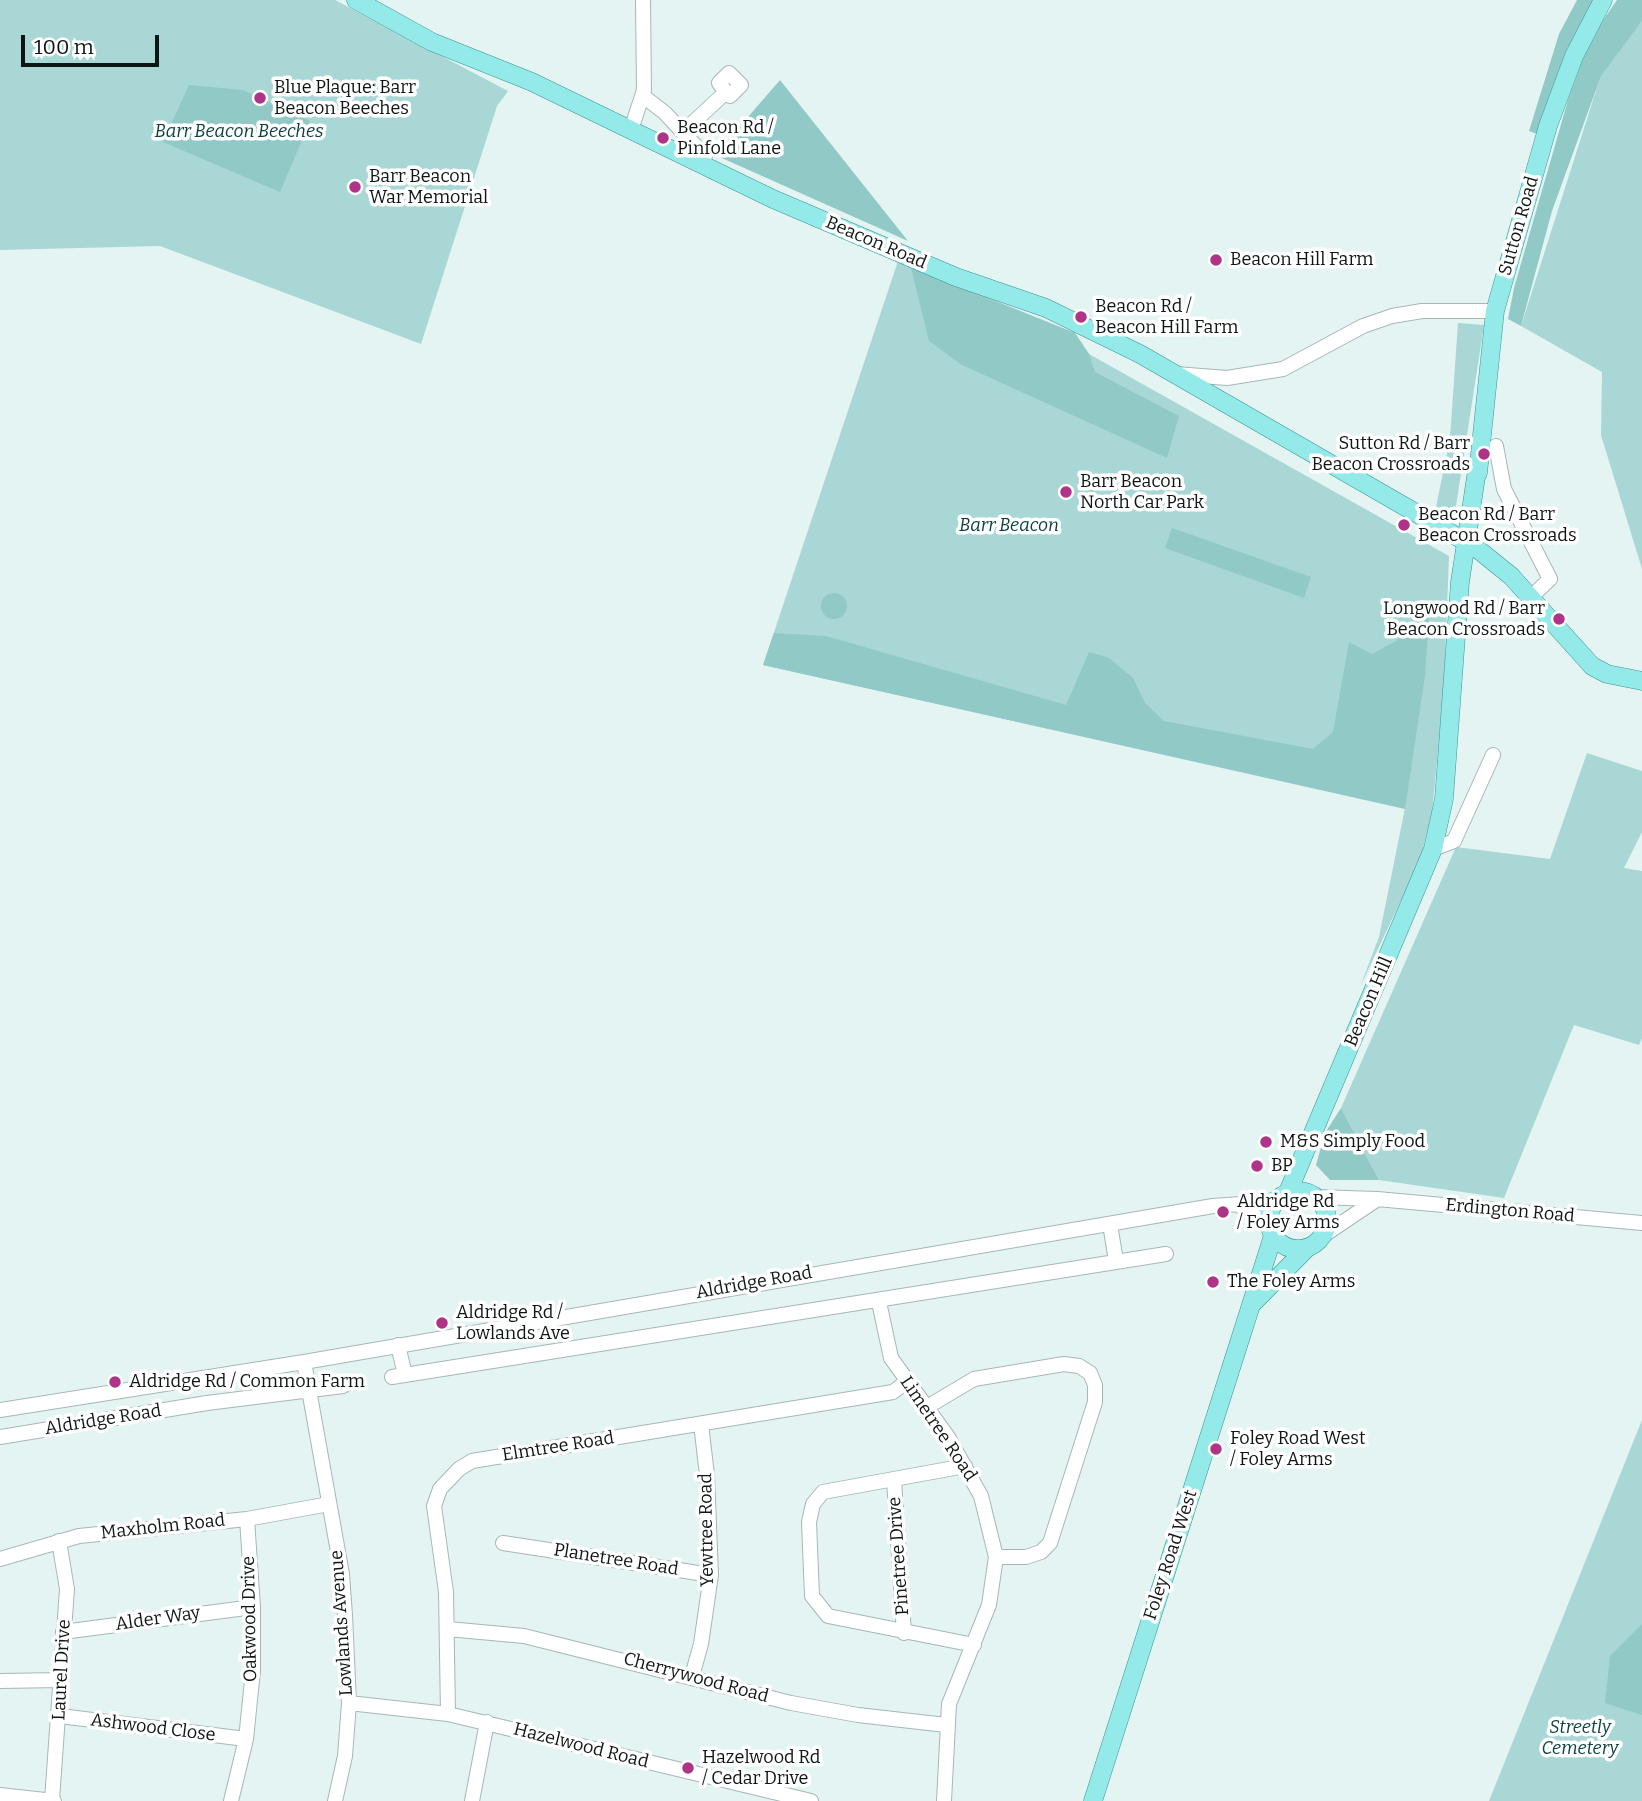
<!DOCTYPE html>
<html>
<head>
<meta charset="utf-8">
<style>
	body { margin:0 }
	#map { position:relative; width:1642px; height:1801px; overflow:hidden; background:#e4f4f3; font-family:Bitter,serif }
	canvas { display:block }
	.scale { position:absolute; left:21px; top:35px; width:138px; height:32px; box-sizing:border-box; border:4px solid #0f1514; border-top:0; padding-left:9px; font-size:21px; line-height:24px; white-space:nowrap; color:#0f1514; -webkit-text-stroke:5px #fff; paint-order:stroke }
</style>
</head>
<body>
<div id="map">
<canvas width="1642" height="1801"></canvas>
<div class="scale">100 m</div>
</div>
<script>
const c = document.querySelector('canvas').getContext('2d');
c.lineJoin = 'round';
function fillPath(path, color) { c.fillStyle = color; c.fill(path, 'evenodd'); }
const shape = rows => new Path2D(rows.map(r => 'M' + r).join(''));
function stroke(path, color, width, dash) { c.strokeStyle = color; c.lineWidth = width; c.lineCap = dash ? 'butt' : 'round'; c.setLineDash(dash || []); c.stroke(path); }
function drawText(font, color, halo, rows, align = 'center') {
  c.font = font + ' Bitter,serif'; c.lineWidth = 7; c.setLineDash([]); c.textBaseline = 'middle'; c.strokeStyle = halo; c.fillStyle = color; for (const [text, x, y, turn = 0] of rows) {
    c.save(); c.translate(x, y); c.rotate((+turn || 0) * Math.PI / 180); c.textAlign = isNaN(turn) ? turn : align; if (halo) c.strokeText(text, 0, 0); c.fillText(text, 0, 0); c.restore();
  }
}
fillPath(shape([
	[0,0,335,0,508,91,497,106,421,344,160,246,0,250],
	[1642,21,1642,569,1601,435,1602,372,1521,326,1601,75],
	[898,261,1075,333,1089,354,1449,556,1444,687,1432,813,1420,860,1360,987,1379,937,1405,808,763,665],
	[1458,323,1484,325,1454,519,1435,512,1450,438],
	[1587,753,1642,771,1642,832,1624,868,1642,871,1642,1038,1639,1045,1574,1025,1504,1198,1379,1180,1341,1108,1456,847,1550,859],
	[1642,1420,1642,1801,1489,1801]
]), '#a9d7d5');
fillPath(shape([
	[1577,0,1595,0,1566,54,1537,134,1529,131,1559,34],
	[1617,0,1642,0,1642,21,1601,76,1552,211,1521,326,1508,319,1514,288,1568,100,1590,39],
	[780,80,908,241,715,155],
	[189,85,243,90,310,121,280,192,163,142],
	[911,268,1075,333,1089,354,1095,372,1179,416,1167,458,962,365,929,341],
	[1172,528,1311,577,1304,598,1165,548],
	'821 606a13 13 0 1 1 26 0a13 13 0 1 1-26 0Z',
	[1429,614,1425,676,1405,809,763,665,774,633,826,636,1066,705,1089,652,1109,658,1133,678,1145,703,1164,721,1313,749,1333,732,1349,642,1372,654,1396,641],
	[1341,1108,1379,1180,1330,1180,1316,1165,1325,1133],
	[1642,1624,1642,1715,1605,1703,1610,1656]
]), '#90c9c6');
const minor = shape([
	[643,96,665,113,705,156],
	[631,130,644,90,643,0],
	[684,131,726,92,730,96,741,85,729,73,719,83,726,92],
	[1176,374,1227,378,1283,369,1363,326,1392,316,1422,311,1495,311],
	[1496,446,1504,489,1550,579,1530,598],
	[1433,849,1454,841,1493,755],
	[1316,1197,1377,1199,1642,1223],
	[1240,1206,1269,1225],
	[1110,1224,1116,1261],
	[1321,1237,1376,1200],
	[879,1302,891,1358,948,1437,981,1496,996,1557,989,1605,949,1704,944,1801],
	[398,1345,405,1375],
	[304,1362,342,1574,345,1615,349,1703,345,1756,335,1801],
	[392,1377,1166,1254],
	[927,1407,974,1379,1064,1364,1079,1366,1090,1373,1095,1385,1095,1402,1050,1543,1041,1552,1026,1557,996,1557],
	[0,1410,304,1362,1213,1206,1268,1202,1280,1197],
	[0,1437,207,1403,343,1386],
	[965,1466,823,1492,813,1504,809,1522,812,1596,828,1616,974,1645],
	[894,1480,904,1633],
	[503,1543,711,1575],
	[0,1559,79,1536,247,1519,329,1504],
	[448,1629,524,1636,791,1703,858,1715,946,1725],
	[63,1632,253,1607],
	[692,1676,701,1644,711,1575,707,1475,701,1424],
	[0,1681,61,1680],
	[349,1703,448,1714,811,1801],
	[448,1714,446,1592,434,1506,440,1489,459,1469,472,1461,893,1392,906,1382],
	[60,1716,246,1739],
	[0,1795,54,1801],
	[52,1800,67,1589,59,1541],
	[231,1801,246,1739,253,1671,253,1607,247,1519],
	[472,1801,487,1722]
]);
const major = shape([
	[356,0,432,42,532,82,773,199,956,277,1046,308,1140,354,1475,547,1511,576,1592,666,1607,674,1642,681],
	[1478,473,1495,311,1548,126,1574,56,1603,0],
	'1269 1220a29 29 0 1 1 58 0a29 29 0 1 1-58 0Z',
	[1288,1192,1433,849,1444,799,1460,582,1478,464],
	[1253,1303,1307,1248],
	[1093,1801,1273,1236]
]);
stroke(minor, '#a7b7b6', 16);
stroke(major, '#379693', 19);
stroke(minor, '#fff', 14);
stroke(major, '#94eae8', 18);
for (const [x, y, r, color] of [
	[260,98,7,"#af3488"],
	[663,138,7,"#af3488"],
	[355,187,7,"#af3488"],
	[1216,260,7,"#af3488"],
	[1081,317,7,"#af3488"],
	[1484,454,7,"#af3488"],
	[1066,492,7,"#af3488"],
	[1404,525,7,"#af3488"],
	[1559,619,7,"#af3488"],
	[1266,1142,7,"#af3488"],
	[1257,1166,7,"#af3488"],
	[1223,1212,7,"#af3488"],
	[1213,1282,7,"#af3488"],
	[442,1323,7,"#af3488"],
	[115,1382,7,"#af3488"],
	[1216,1449,7,"#af3488"],
	[688,1768,7,"#af3488"]
]) { const dot = new Path2D(); dot.arc(x, y, r, 0, 2 * Math.PI); c.fillStyle = color; c.fill(dot); stroke(dot, '#fff', 2.5); }
drawText('18px', '#0f1514', '#fff', [
	["Blue Plaque: Barr",274,88],
	["Beacon Beeches",274,109],
	["Beacon Rd /",677,128],
	["Pinfold Lane",677,149],
	["Barr Beacon",369,177],
	["War Memorial",369,198],
	["Beacon Hill Farm",1230,260],
	["Beacon Rd /",1095,307],
	["Beacon Hill Farm",1095,328],
	["Sutton Rd / Barr",1470,444,"right"],
	["Beacon Crossroads",1470,465,"right"],
	["Barr Beacon",1080,482],
	["North Car Park",1080,503],
	["Beacon Rd / Barr",1418,515],
	["Beacon Crossroads",1418,536],
	["Longwood Rd / Barr",1545,609,"right"],
	["Beacon Crossroads",1545,630,"right"],
	["M&S Simply Food",1280,1142],
	["BP",1271,1166],
	["Aldridge Rd",1237,1202],
	["/ Foley Arms",1237,1223],
	["The Foley Arms",1227,1282],
	["Aldridge Rd /",456,1313],
	["Lowlands Ave",456,1334],
	["Aldridge Rd / Common Farm",129,1382],
	["Foley Road West",1230,1439],
	["/ Foley Arms",1230,1460],
	["Hazelwood Rd",702,1758],
	["/ Cedar Drive",702,1779]
], 'left');
drawText('italic 18px', '#0c4140', '#fff', [
	["Barr Beacon Beeches",239,132],
	["Barr Beacon",1009,526],
	["Streetly",1580,1728],
	["Cemetery",1580,1749]
]);
drawText('18px', '#0f1514', '#fff', [
	["Sutton Road",1519,226,-74],
	["Beacon Road",876,243,23],
	["Beacon Hill",1369,1002,-67],
	["Erdington Road",1510,1211,5],
	["Aldridge Road",754,1283,-10],
	["Aldridge Road",103,1420,-9],
	["Limetree Road",938,1429,56],
	["Elmtree Road",558,1447,-9],
	["Maxholm Road",163,1527,-6],
	["Yewtree Road",707,1530,-91],
	["Foley Road West",1171,1555,-72],
	["Pinetree Drive",899,1556,-94],
	["Planetree Road",616,1560,9],
	["Alder Way",158,1619,-8],
	["Oakwood Drive",250,1619,-91],
	["Lowlands Avenue",342,1623,-94],
	["Laurel Drive",62,1670,-87],
	["Cherrywood Road",696,1678,15],
	["Ashwood Close",153,1728,7],
	["Hazelwood Road",581,1746,14]
]);
</script>
</body>
</html>
